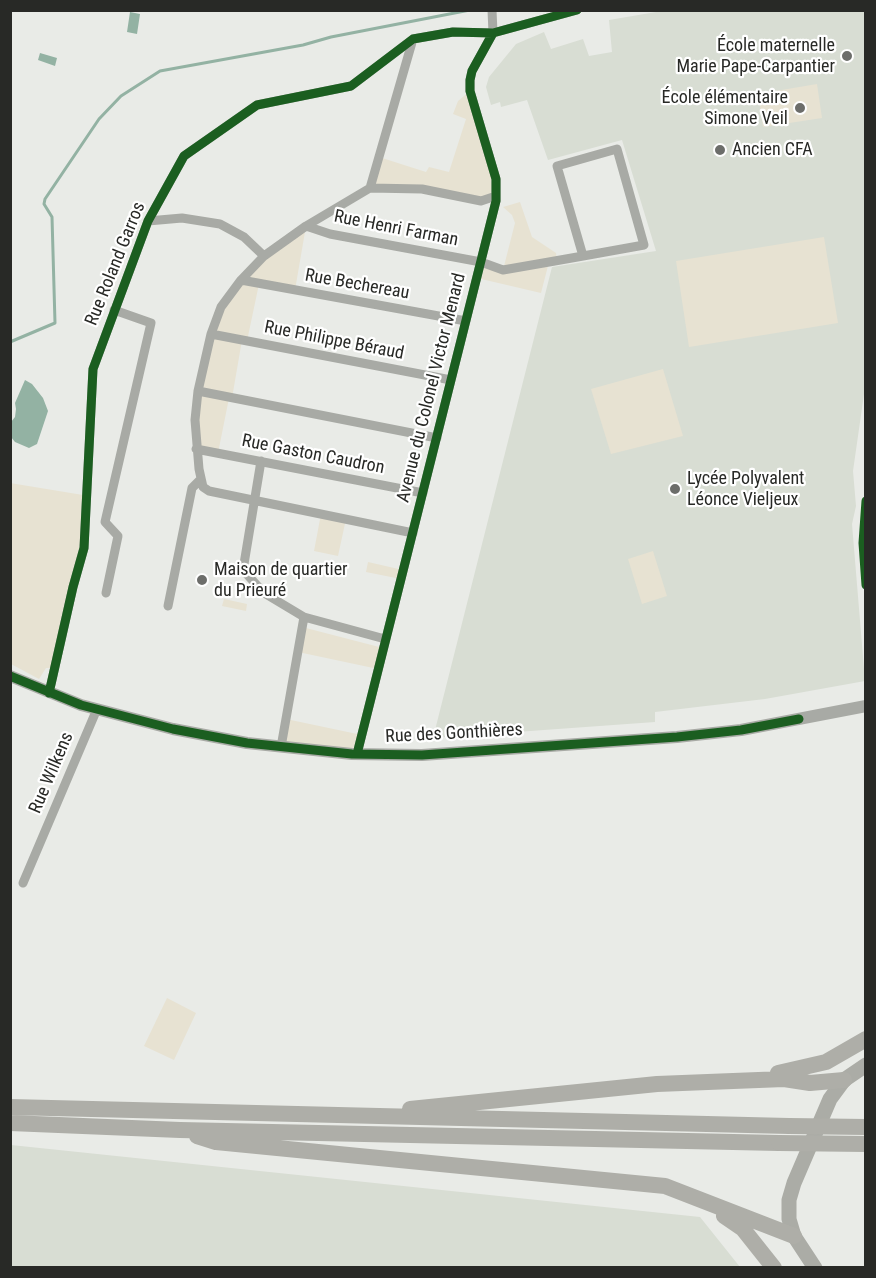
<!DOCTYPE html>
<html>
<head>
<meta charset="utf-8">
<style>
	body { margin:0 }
	#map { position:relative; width:876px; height:1278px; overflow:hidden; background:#e9ebe7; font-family:"Roboto Condensed",sans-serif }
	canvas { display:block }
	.frame { position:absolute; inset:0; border:12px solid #282926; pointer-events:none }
</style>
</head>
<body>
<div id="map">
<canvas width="876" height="1278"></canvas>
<div class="frame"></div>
</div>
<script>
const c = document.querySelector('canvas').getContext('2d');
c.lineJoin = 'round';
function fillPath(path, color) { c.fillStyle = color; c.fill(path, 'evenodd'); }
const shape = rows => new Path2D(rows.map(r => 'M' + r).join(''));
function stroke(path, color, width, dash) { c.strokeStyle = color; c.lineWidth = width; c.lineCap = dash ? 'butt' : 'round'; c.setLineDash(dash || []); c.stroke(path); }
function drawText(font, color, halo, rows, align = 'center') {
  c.font = font + ' "Roboto Condensed",sans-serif'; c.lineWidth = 4.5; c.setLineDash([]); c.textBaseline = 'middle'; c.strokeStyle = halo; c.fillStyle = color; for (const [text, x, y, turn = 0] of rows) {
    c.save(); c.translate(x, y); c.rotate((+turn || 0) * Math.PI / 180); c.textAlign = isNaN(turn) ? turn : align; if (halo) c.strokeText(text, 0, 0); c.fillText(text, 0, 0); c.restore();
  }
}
fillPath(shape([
	[662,11,865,11,866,380,853,471,856,506,852,524,865,681,765,699,655,712,655,722,433,738,552,267,656,251,622,140,548,160,527,100,501,107,500,102,491,105,486,87,489,77,516,44,544,32,551,49,583,39,589,56,612,52,609,20],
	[11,1145,700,1217,740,1267,11,1268]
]), '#d8ddd3');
fillPath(shape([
	[817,84,822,118,763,127,758,94],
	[470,91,496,196,481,201,422,189,370,188,379,157,426,172,429,167,449,172,466,119,453,114,458,101],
	[520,202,532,237,556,253,557,260,549,262,541,293,477,278,481,262,503,270,515,223,512,215,503,207],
	[306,226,295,290,259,284,247,341,242,340,232,398,229,398,218,453,196,449,195,420,211,334,241,280],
	[824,237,838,323,689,347,676,261],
	[663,369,683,436,611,454,591,389],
	[10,483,83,495,80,545,51,668,46,668,39,679,11,664],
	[321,514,346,519,338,556,314,551],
	[653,551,667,596,642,604,628,559],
	[368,562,403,570,401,579,366,572],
	[224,599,247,604,246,611,222,606],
	[302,627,383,648,378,669,298,652],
	[286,719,362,735,357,754,281,747],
	[167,998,196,1013,174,1060,144,1046]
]), '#e7e2d2');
fillPath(shape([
	[130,12,140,14,137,34,127,32],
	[40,53,57,58,55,66,38,60],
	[25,380,32,384,43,398,48,411,37,444,29,448,15,442,11,437,11,422,15,417,16,409,15,403]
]), '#93b2a3');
stroke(shape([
	[10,342,55,323,52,217,44,204,45,199,99,119,121,96,160,71,303,45,331,37,470,10]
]), '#93b2a3', 3);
stroke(shape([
	[492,10,493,33],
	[370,188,413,39],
	[148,221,182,218,220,224,244,237,264,256],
	[306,226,330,234,481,262,503,270,549,262,583,256,644,245,617,149,557,166,583,256],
	[241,280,466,321],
	[211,334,451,380],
	[198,391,437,438],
	[196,449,423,493],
	[261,461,243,570,264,593,304,617,385,639],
	[413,533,209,491,203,487,199,469,195,420,198,391,211,334,221,307,241,280,264,256,306,226,370,188,422,189,481,201,496,196],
	[106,593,118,536,105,522,151,323,114,310],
	[168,606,192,488,200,480],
	[49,693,73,587,84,548,93,369,148,221,184,156,257,105,351,86,413,39,453,32,493,33,577,10],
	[281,747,304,617],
	[357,754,496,201,496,179,470,91,470,80,472,71,493,33],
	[23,883,97,709]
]), '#a8aaa5', 9);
stroke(shape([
	[10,676,81,705,173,729,247,743,352,754,422,755,677,737,741,730,866,706]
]), '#a8aaa5', 12);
stroke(shape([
	[815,1268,794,1236,789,1219,789,1200,794,1183,830,1099,844,1080,866,1065]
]), '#abaca6', 15);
stroke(shape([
	[778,1073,826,1062,866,1039],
	[10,1107,789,1126],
	[410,1109,657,1084,784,1079,810,1083,844,1080],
	[10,1123,180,1130,779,1143],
	[197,1136,216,1142,665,1186,794,1236],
	[724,1216,743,1229,774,1268]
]), '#aeaea8', 16);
stroke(shape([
	[789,1126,866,1127],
	[779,1143,866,1144]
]), '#aeaea8', 16);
stroke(shape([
	[866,501,863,543,866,585],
	[10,676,81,705,173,729,247,743,352,754,422,755,677,737,741,730,799,719],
	[49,693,73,587,84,548,93,369,148,221,184,156,257,105,351,86,413,39,453,32,493,33,577,10],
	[357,754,496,201,496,179,470,91,470,80,472,71,493,33]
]), '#1b5e20', 9);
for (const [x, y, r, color] of [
	[847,56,6,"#6c6d6a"],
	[800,108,6,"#6c6d6a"],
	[720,150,6,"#6c6d6a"],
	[675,489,6,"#6c6d6a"],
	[202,580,6,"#6c6d6a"]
]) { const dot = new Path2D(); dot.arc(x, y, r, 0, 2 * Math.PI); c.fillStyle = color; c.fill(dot); stroke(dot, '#fff', 2); }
drawText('18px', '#282926', '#fff', [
	["École maternelle",835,46,"right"],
	["Marie Pape-Carpantier",835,67,"right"],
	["École élémentaire",788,98,"right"],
	["Simone Veil",788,119,"right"],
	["Ancien CFA",732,150],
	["Lycée Polyvalent",687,479],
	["Léonce Vieljeux",687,500],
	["Maison de quartier",214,570],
	["du Prieuré",214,591]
], 'left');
drawText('18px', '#282926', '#fff', [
	["Rue Henri Farman",396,229,11],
	["Rue Roland Garros",116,264,-68],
	["Rue Bechereau",357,285,10],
	["Rue Philippe Béraud",334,341,11],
	["Avenue du Colonel Victor Menard",432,388,-76],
	["Rue Gaston Caudron",313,455,11],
	["Rue des Gonthières",454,734,-3],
	["Rue Wilkens",52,773,-67]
]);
</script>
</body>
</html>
